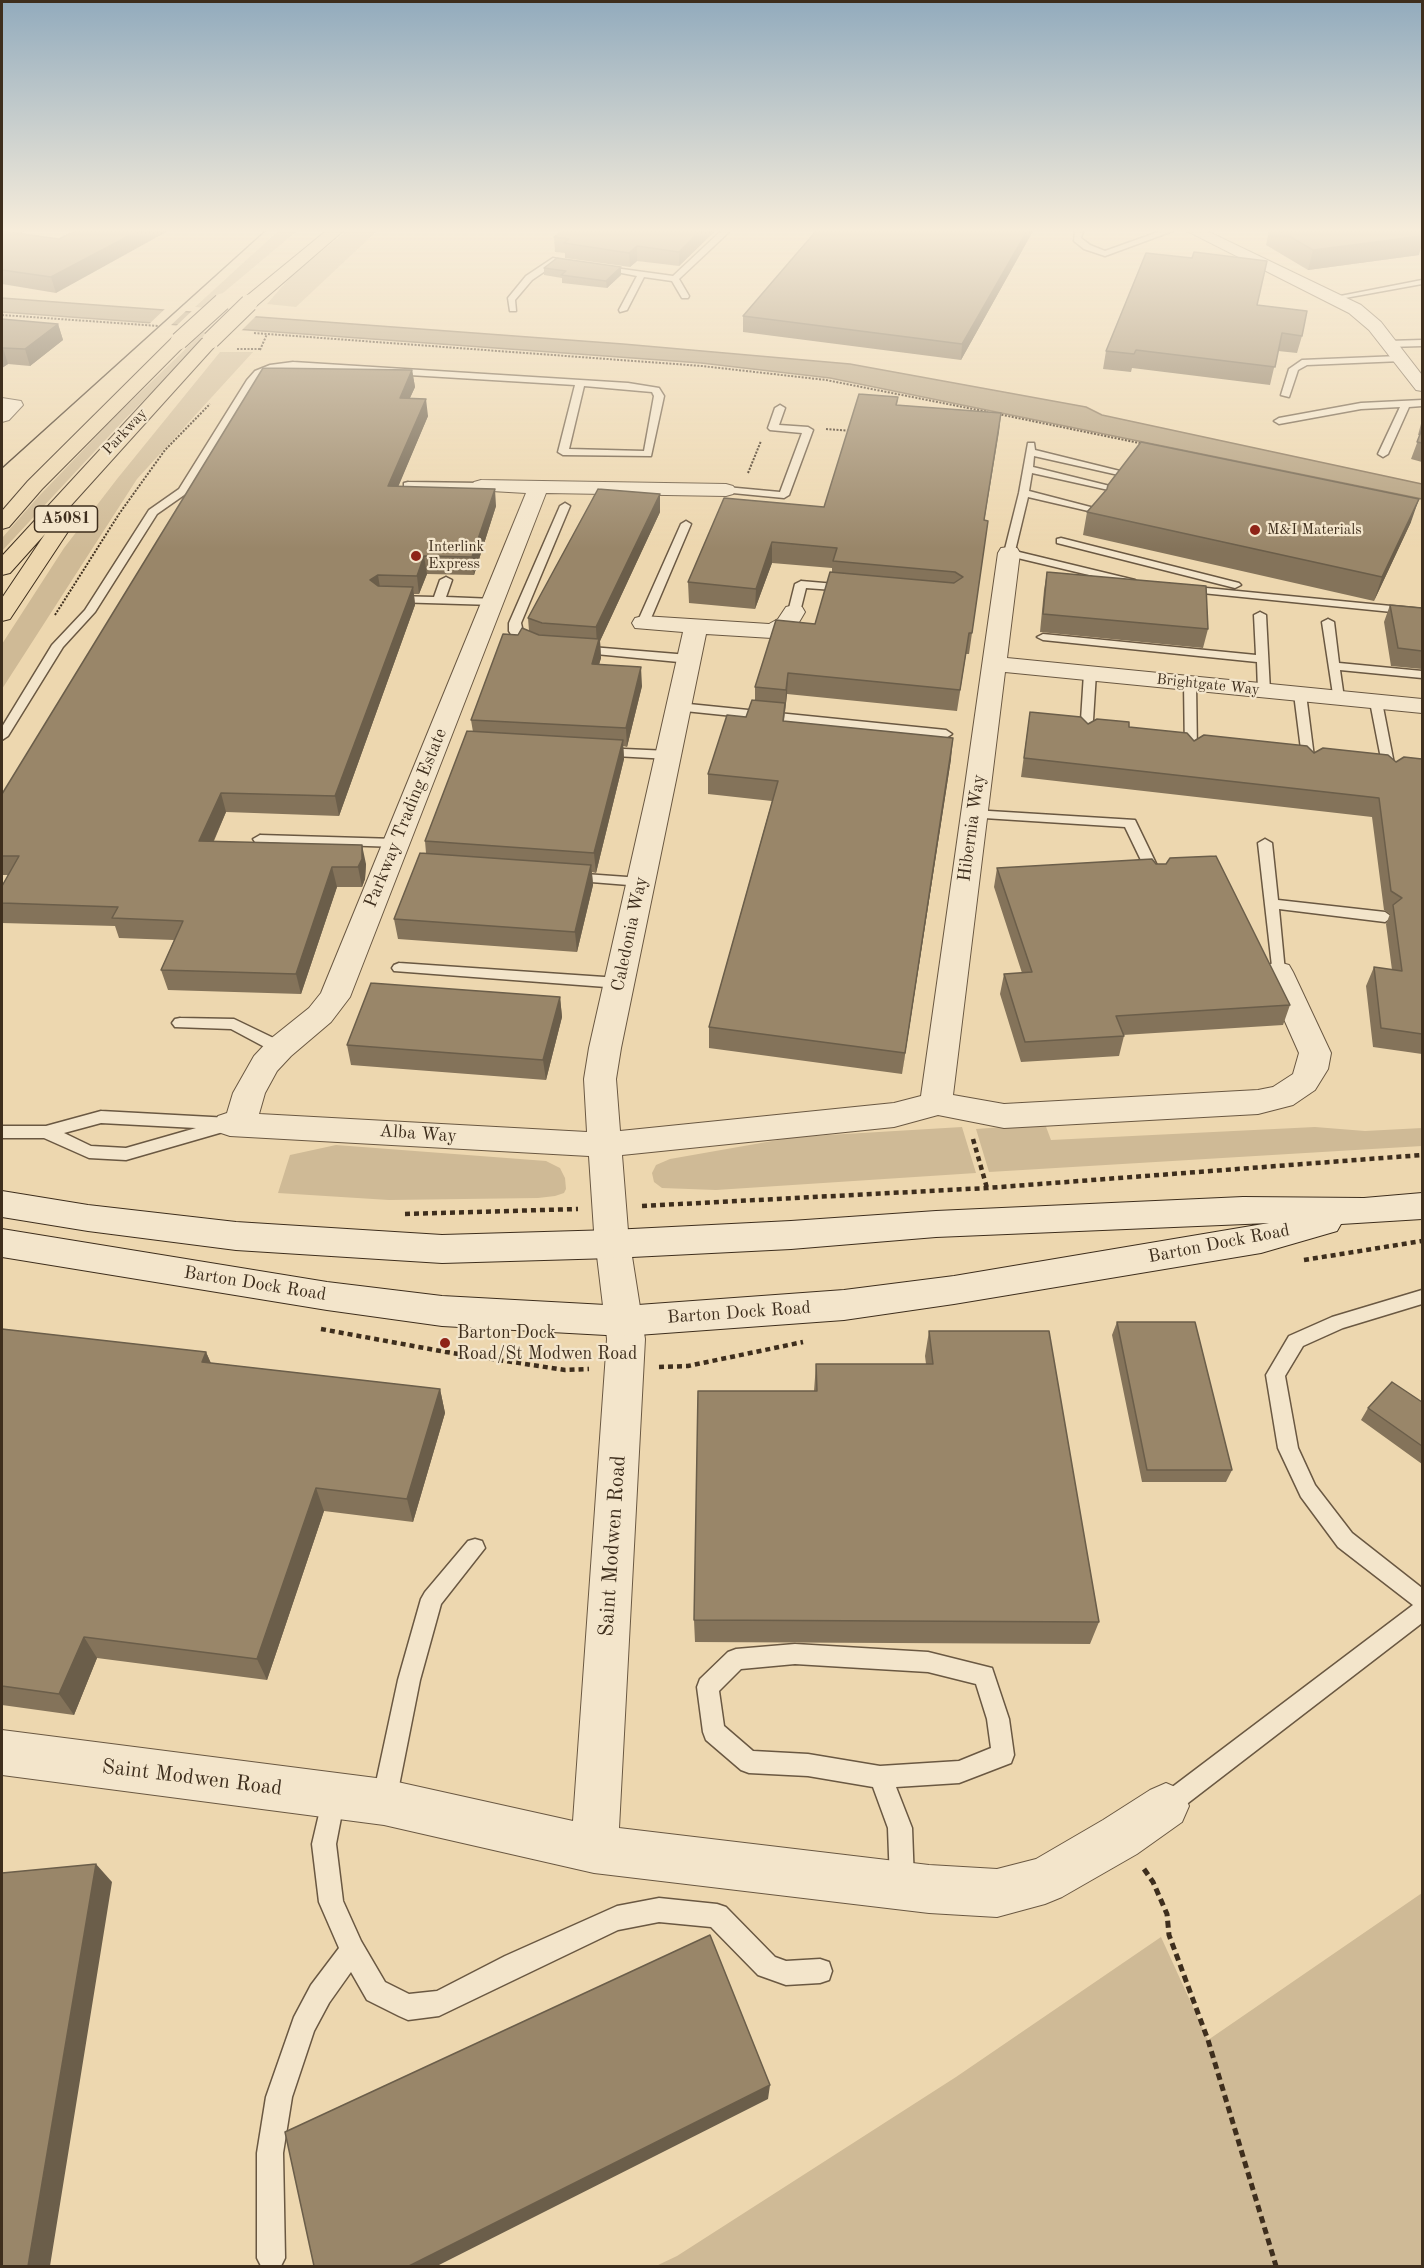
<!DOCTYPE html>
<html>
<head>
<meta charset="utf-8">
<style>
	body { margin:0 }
	#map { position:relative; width:1424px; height:2268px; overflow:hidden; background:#edd7af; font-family:"Old Standard TT",serif }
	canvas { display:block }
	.frame { position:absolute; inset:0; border:3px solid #3e2e1d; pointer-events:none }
</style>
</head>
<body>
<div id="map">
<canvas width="1424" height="2268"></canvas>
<div class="frame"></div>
</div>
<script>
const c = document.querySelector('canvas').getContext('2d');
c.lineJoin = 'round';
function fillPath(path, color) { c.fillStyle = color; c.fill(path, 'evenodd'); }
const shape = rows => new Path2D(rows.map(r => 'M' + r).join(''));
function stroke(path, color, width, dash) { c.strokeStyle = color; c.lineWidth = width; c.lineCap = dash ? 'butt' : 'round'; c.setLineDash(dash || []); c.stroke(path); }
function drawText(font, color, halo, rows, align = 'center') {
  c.font = font + ' "Old Standard TT",serif'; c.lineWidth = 4.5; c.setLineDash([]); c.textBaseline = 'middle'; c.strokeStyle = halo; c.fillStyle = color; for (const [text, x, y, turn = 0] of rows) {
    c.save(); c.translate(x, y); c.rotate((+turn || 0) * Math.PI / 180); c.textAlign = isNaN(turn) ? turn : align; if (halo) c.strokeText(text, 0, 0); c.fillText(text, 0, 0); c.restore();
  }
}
fillPath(shape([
	[278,231,297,231,205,308,195,307],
	[347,231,377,231,296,307,267,304,293,274],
	[203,332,211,333,123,421,2,551,2,538,38,497,116,416],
	[220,352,253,352,137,479,2,689,2,644,64,548,117,479],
	[1045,1124,1051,1140,1315,1127,1365,1131,1422,1128,1422,1146,989,1172,976,1129],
	[962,1127,976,1173,716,1190,662,1188,654,1182,652,1173,656,1165,670,1159,795,1137],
	[336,1145,546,1161,560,1168,565,1178,566,1189,564,1193,555,1196,538,1198,389,1200,278,1193,290,1155],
	[1422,1893,1422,2266,656,2266,677,2256,956,2077,1161,1937,1208,2040]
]), '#cfba96');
const water = shape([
	[2,298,623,344,850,364,1086,407,1102,415,1422,484,1422,499,830,378,701,363,2,312,2,298]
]);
fillPath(water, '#b29e7d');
stroke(water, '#847157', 1.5);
fillPath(shape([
	[167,307,188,309,169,327,147,326],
	[194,309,258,314,240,332,174,328]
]), '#edd7af');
const lane = shape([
	[721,231,730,231,679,279,689,296,688,298,682,298,672,281,644,277,627,310,620,312,619,310,637,276,596,268,600,266,673,276,721,231],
	[1075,231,1083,231,1081,238,1090,245,1105,251,1161,231,1173,231,1105,256,1084,249,1074,241,1075,231],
	[553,258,566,261,557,263,532,280,515,300,516,311,510,311,508,298,526,276,553,258],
	[1422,280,1422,284,1334,300,1330,298,1422,280],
	[1422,340,1422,346,1388,347,1384,344,1388,341,1422,340],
	[1399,356,1402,357,1402,361,1307,365,1298,370,1289,397,1281,395,1289,369,1302,360,1399,356],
	[293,362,628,383,659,388,664,396,651,456,563,455,558,452,575,385,293,368,275,370,261,375,254,383,187,493,157,514,95,612,63,647,8,736,2,740,2,727,52,645,85,610,149,510,179,489,247,380,255,371,270,365,293,362],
	[584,386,652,392,654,396,644,451,569,449,584,386],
	[1422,400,1422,406,1409,407,1388,454,1383,457,1378,454,1400,407,1361,409,1279,424,1274,421,1279,418,1361,403,1422,400],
	[780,405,785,408,779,425,808,427,813,430,789,495,784,498,722,492,721,490,726,487,780,492,802,433,770,430,768,428,775,408,780,405],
	[1028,443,1034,443,1035,450,1128,473,1123,476,1034,456,1033,467,1118,488,1113,491,1032,473,1029,491,1102,510,1097,513,1028,497,1015,551,1135,580,1135,584,1131,585,1005,555,1004,553,1019,493,1028,443],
	[408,482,481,483,486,486,481,489,404,487,404,483,408,482],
	[565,503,570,506,521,623,524,637,542,646,536,650,515,641,509,631,509,623,560,506,565,503],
	[686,521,691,524,649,623,647,625,639,625,637,623,681,524,686,521],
	[1061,538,1239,583,1241,585,1235,588,1057,543,1057,539,1061,538],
	[446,577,452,580,446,597,494,599,500,602,494,605,393,602,387,599,393,596,434,597,440,580,446,577],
	[801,581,847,585,853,588,847,591,806,588,800,612,798,614,790,614,788,612,795,584,801,581],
	[1186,586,1422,609,1422,615,1182,591,1182,587,1186,586],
	[1260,612,1266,615,1270,691,1264,695,1258,691,1257,662,1043,640,1037,637,1043,634,1256,655,1254,615,1260,612],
	[1328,619,1334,622,1339,663,1422,671,1422,678,1340,670,1344,698,1338,702,1334,701,1322,622,1328,619],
	[579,646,689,655,695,659,689,663,575,652,573,650,579,646],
	[1090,669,1096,673,1092,736,1086,740,1080,736,1084,673,1090,669],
	[1190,679,1196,683,1197,753,1191,757,1185,753,1184,683,1190,679],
	[1300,690,1306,694,1315,765,1309,769,1303,765,1294,694,1300,690],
	[1376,698,1382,702,1396,774,1390,778,1384,774,1370,702,1376,698],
	[679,703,946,730,952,734,946,738,675,710,673,707,675,704,679,703],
	[602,748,669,751,675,755,669,759,597,755,596,752,597,749,602,748],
	[973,810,1135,820,1163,878,1161,881,1151,881,1125,827,968,817,966,814,973,810],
	[260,835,396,839,403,843,396,847,255,842,253,839,260,835],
	[1265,839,1272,843,1278,900,1385,912,1392,917,1385,922,1279,909,1285,972,1283,975,1273,975,1258,843,1265,839],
	[571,873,641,878,648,882,641,886,566,880,564,877,571,873],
	[399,963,619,978,627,983,619,988,394,971,392,968,394,965,399,963],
	[180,1018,234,1019,286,1044,288,1048,286,1052,280,1053,274,1052,231,1029,175,1027,172,1023,175,1019,180,1018],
	[101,1111,230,1118,236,1120,238,1124,236,1128,224,1130,223,1132,126,1160,89,1158,44,1138,2,1138,2,1126,46,1126,101,1111],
	[101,1123,196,1128,126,1148,91,1146,64,1133,101,1123],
	[1422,1290,1422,1304,1343,1328,1303,1346,1285,1376,1298,1448,1315,1485,1352,1533,1422,1588,1422,1623,1175,1813,1167,1817,1159,1813,1155,1805,1159,1797,1413,1605,1338,1547,1301,1497,1278,1448,1266,1375,1289,1336,1332,1317,1422,1290],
	[475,1539,482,1541,485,1548,441,1604,420,1680,396,1801,392,1809,384,1813,376,1809,372,1801,398,1680,421,1599,425,1592,468,1541,475,1539],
	[795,1644,928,1652,992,1668,1009,1719,1014,1755,1011,1763,959,1783,896,1787,912,1828,914,1882,910,1890,902,1894,894,1890,890,1882,888,1828,873,1787,808,1776,749,1773,741,1770,706,1740,703,1732,697,1687,700,1679,728,1652,736,1649,795,1644],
	[795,1664,928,1672,976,1684,987,1719,991,1748,959,1761,880,1766,808,1754,753,1751,724,1726,719,1691,741,1669,795,1664],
	[334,1786,342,1789,345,1797,336,1844,343,1901,361,1941,385,1982,409,1994,437,1991,505,1956,617,1906,659,1898,717,1904,726,1907,775,1957,786,1961,820,1959,829,1962,832,1971,829,1980,820,1983,786,1985,758,1975,711,1927,659,1922,618,1930,439,2016,408,2020,399,2016,367,2000,351,1972,329,2003,314,2031,292,2097,283,2153,285,2258,281,2266,261,2266,257,2258,257,2153,266,2097,294,2017,311,1985,339,1948,319,1902,312,1844,323,1797,326,1789,334,1786]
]);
const street = shape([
	[7,231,23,231,14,237,9,235,7,231],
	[1187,231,1207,231,1361,305,1381,322,1422,375,1422,391,1416,390,1369,330,1349,313,1187,231],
	[2,398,21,401,23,405,9,420,2,422,2,398],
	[481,480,726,484,733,486,736,490,733,494,726,496,546,493,350,997,331,1022,291,1056,277,1071,265,1093,259,1114,587,1132,584,1079,589,1048,683,632,635,628,632,623,635,618,643,616,769,624,778,619,786,607,794,605,802,607,805,612,795,629,772,638,706,634,621,1048,616,1079,620,1131,894,1103,921,1096,998,553,1001,548,1009,547,1017,548,1020,553,1007,658,1422,699,1422,713,1005,672,953,1095,1004,1104,1258,1090,1273,1087,1293,1074,1299,1053,1263,972,1267,965,1278,962,1289,965,1293,972,1331,1053,1328,1069,1315,1090,1293,1105,1258,1114,1004,1128,938,1115,894,1127,622,1155,628,1231,645,1339,619,1828,929,1865,997,1869,1036,1859,1103,1820,1150,1790,1166,1783,1182,1790,1189,1806,1182,1822,1137,1854,1062,1897,1045,1904,997,1917,929,1913,594,1873,384,1825,2,1775,2,1730,384,1779,573,1821,607,1339,594,1231,589,1156,230,1136,218,1132,214,1124,218,1116,227,1113,233,1093,254,1056,269,1040,309,1008,321,993,526,493,474,490,471,486,474,482,481,480]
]);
const secondary = shape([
	[2,1191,88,1205,236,1222,442,1235,612,1230,791,1221,936,1211,1243,1197,1364,1198,1422,1193,1422,1219,1341,1224,1337,1231,1261,1253,954,1304,844,1320,624,1336,442,1326,327,1310,2,1257,2,1229,327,1282,442,1296,624,1306,844,1290,954,1276,1269,1223,936,1237,791,1249,612,1258,442,1263,236,1250,88,1231,2,1217,2,1191]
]);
const highway = shape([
	[326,231,343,231,255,307,243,307,241,303,243,299,326,231],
	[179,336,185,337,188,341,185,345,42,489,9,527,2,529,2,511,28,481,173,337,179,336],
	[208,338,214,339,217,343,214,347,56,522,67,523,71,527,10,619,2,621,2,598,45,534,10,573,2,575,2,556,202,339,208,338]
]);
stroke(lane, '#6a5842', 3);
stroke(street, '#6a5842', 2);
stroke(secondary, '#3e2e1d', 2);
stroke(highway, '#3e2e1d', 2);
stroke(shape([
	[2,315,159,326],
	[254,333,702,366,826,380,988,412],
	[237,349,260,349],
	[260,350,267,334],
	[998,414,1144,444],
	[826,429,852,431],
	[748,473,761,441],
	[55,615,119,514,165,450,210,404]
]), '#3e2e1d', 2, [2, 1.5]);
stroke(shape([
	[973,1139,987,1188],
	[642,1206,987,1188,1422,1155],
	[405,1214,578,1209],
	[1304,1260,1422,1241],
	[321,1329,446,1352,565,1370,589,1369],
	[659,1367,688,1366,803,1342]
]), '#3e2e1d', 4.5, [5, 4]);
stroke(shape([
	[1144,1869,1153,1882,1167,1914,1169,1935,1208,2040,1276,2266]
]), '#3e2e1d', 5, [7, 4.5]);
fillPath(lane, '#f3e5cb');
fillPath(street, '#f3e5cb');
fillPath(secondary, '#f3e5cb');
fillPath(highway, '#edd7af');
stroke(shape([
	[2,468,265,231]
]), '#3e2e1d', 1.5);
const highwayBridge = shape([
	[211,340,249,303],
	[179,341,222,302]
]);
stroke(highwayBridge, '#3e2e1d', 19, []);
stroke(highwayBridge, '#edd7af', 17);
fillPath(shape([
	[2,231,59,239,56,293,2,284],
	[715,231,679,266,637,261,630,267,565,258,565,253,555,252,554,237],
	[816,231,1033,231,961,360,743,332,743,316],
	[1269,231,1418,231,1419,255,1308,270,1266,245],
	[621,267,621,275,607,288,562,283,562,278,544,275,544,268],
	[1257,305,1302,336,1297,353,1278,351,1270,385,1132,368,1131,372,1103,369,1106,351],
	[2,319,58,324,63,340,30,366,8,364,2,368],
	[412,370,415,387,410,398,428,416,398,486,496,506,474,575,427,574,419,594,414,594,415,605,339,816,226,812,214,841,366,864,365,879,362,887,337,887,301,994,168,990,161,970,174,940,119,938,115,926,2,923,2,886,8,875,2,875,2,794],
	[898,397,897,405,1001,413,984,520,988,521,969,654,966,654,957,711,787,694,784,721,951,759,902,1074,709,1048,709,1027,772,801,708,794,708,774,746,717,755,700,755,687,815,624,832,572,832,568,772,563,755,609,689,603,688,582,824,507],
	[1422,420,1422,462,1411,459,1420,435,1418,435],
	[1108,485,1411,522,1374,601,1083,535,1087,512,1107,490],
	[660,494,660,512,600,641,601,658,599,665,642,686,627,747,623,746,624,759,596,873,592,872,593,885,577,952,398,939,394,919,426,853,425,841,473,732,471,720,518,635,529,631,528,618],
	[1047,572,1208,629,1203,648,1040,632,1044,590],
	[1390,605,1422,608,1422,669,1391,666,1384,622],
	[1030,712,1088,724,1129,727,1194,741,1396,762,1422,759,1422,1054,1373,1047,1366,986,1374,967,1392,970,1386,924,1390,914,1384,910,1372,817,1021,777],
	[1166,864,1290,1005,1283,1025,1123,1035,1124,1036,1119,1056,1021,1062,1000,994,1004,974,1022,973,994,887,997,868],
	[560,997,562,1017,546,1080,351,1065,347,1045],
	[1117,1322,1232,1470,1226,1482,1142,1482,1112,1335],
	[2,1329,206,1352,211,1363,440,1389,445,1413,413,1522,324,1511,267,1680,97,1658,74,1715,2,1705],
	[929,1331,1099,1622,1090,1644,695,1642,694,1620,814,1391,816,1364,926,1364,925,1356],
	[1422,1402,1422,1464,1361,1420,1368,1408]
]), '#84735a');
fillPath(shape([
	[138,231,168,231,56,293,51,277],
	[700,231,715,231,679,266,679,252],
	[1027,231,1033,231,961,360,962,344],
	[1422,236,1422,244,1419,255,1308,270,1313,250],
	[637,246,637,261,630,267,629,253],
	[621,267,621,275,607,288,606,281],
	[58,324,63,340,30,366,25,349],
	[2,348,3,348,8,364,2,368],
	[412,370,415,387,402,415,400,398],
	[426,399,428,416,391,504,388,486],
	[1001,413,999,432,981,540,984,520],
	[495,489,496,506,474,575,472,557],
	[660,494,660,512,600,641,601,658,593,683,592,664,597,646,596,627],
	[1419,499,1411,522,1374,601,1382,577],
	[772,542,772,563,755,609,756,589],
	[424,556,427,574,419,594,417,576],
	[378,575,381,594,370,580],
	[413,587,415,605,339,816,335,796],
	[641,667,642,686,627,747,626,728],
	[788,673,787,694,785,712,786,690],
	[953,738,951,759,902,1074,905,1053],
	[623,740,624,759,596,873,594,853],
	[221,793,226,812,205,860,199,841],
	[362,845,366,864,365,879,362,887,358,867],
	[591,865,593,885,577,952,575,932],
	[332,867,337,887,301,994,296,974],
	[560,997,562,1017,546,1080,543,1060],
	[206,1352,216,1376,202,1362],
	[440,1389,445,1413,413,1522,407,1499],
	[316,1488,324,1511,267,1680,257,1659],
	[84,1637,97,1658,74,1715,59,1694],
	[96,1864,112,1882,50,2266,28,2266],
	[770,2085,768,2099,437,2266,409,2266]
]), '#6b5e4a');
const building = shape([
	[2,231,59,239,75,231,138,231,51,277,2,270,2,231],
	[562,231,700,231,679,252,637,246,629,253,564,243,569,239,554,237,562,231],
	[816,231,1027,231,962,344,743,316,816,231],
	[1280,231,1418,231,1422,234,1422,236,1313,250,1280,231],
	[1194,252,1267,261,1257,305,1307,311,1302,336,1282,333,1275,367,1136,350,1134,354,1106,351,1146,253,1192,258,1194,252],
	[557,258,621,267,606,281,561,275,566,271,544,268,557,258],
	[2,319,58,324,25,349,3,348,2,348,2,319],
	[263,368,412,370,400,398,426,399,388,486,495,489,472,557,424,556,417,576,378,575,370,580,378,586,413,587,335,796,221,793,199,841,362,845,362,859,358,867,332,867,296,974,161,970,183,921,112,918,118,907,2,903,2,886,19,856,2,856,2,794,263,368],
	[859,394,898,397,896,405,1001,413,984,520,988,521,972,633,969,633,960,690,788,673,786,690,755,687,776,620,815,624,830,572,954,583,963,577,955,572,833,561,837,548,772,542,756,589,688,582,724,498,824,507,859,394],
	[1422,429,1422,443,1417,442,1422,429],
	[1141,442,1419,499,1382,577,1087,512,1107,489,1108,485,1141,442],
	[598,489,660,494,596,627,542,623,528,618,598,489],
	[1047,572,1206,586,1208,629,1043,614,1047,572],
	[1390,605,1422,608,1422,651,1398,648,1390,605],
	[522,628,539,635,599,639,592,664,641,667,626,728,471,720,503,634,518,635,522,628],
	[752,700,785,703,783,721,953,738,905,1053,709,1027,778,781,708,774,727,715,746,717,752,700],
	[1030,712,1081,717,1088,724,1097,719,1129,722,1129,727,1187,733,1194,741,1204,735,1307,746,1314,753,1323,748,1388,755,1396,762,1404,757,1422,759,1422,1034,1381,1028,1374,967,1402,971,1393,905,1402,898,1391,891,1379,798,1024,758,1030,712],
	[467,731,623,740,594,853,425,841,467,731],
	[420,853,591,865,575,932,394,919,420,853],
	[1216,856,1290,1005,1116,1016,1124,1036,1025,1042,1004,974,1032,972,997,868,1152,859,1156,864,1166,864,1170,858,1216,856],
	[371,983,560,997,543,1060,347,1045,371,983],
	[1117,1322,1195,1322,1232,1470,1147,1470,1117,1322],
	[2,1329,206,1352,202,1362,440,1389,407,1499,316,1488,257,1659,84,1637,59,1694,2,1686,2,1329],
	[929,1331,1049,1331,1099,1622,694,1620,698,1391,817,1391,816,1364,933,1364,929,1331],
	[1392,1382,1422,1402,1422,1446,1368,1408,1392,1382],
	[96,1864,28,2266,2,2266,2,1873,96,1864],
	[710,1935,770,2085,409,2266,314,2266,285,2132,710,1935]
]);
fillPath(building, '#998669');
stroke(building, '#6b5e4a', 1.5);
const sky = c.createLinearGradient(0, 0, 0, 549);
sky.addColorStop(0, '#92abbd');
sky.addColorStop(0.42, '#f7eddb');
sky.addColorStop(1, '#f7eddb00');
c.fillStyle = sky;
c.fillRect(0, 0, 1424, 549);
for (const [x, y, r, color] of [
	[1255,530,6,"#8f2418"],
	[416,556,6,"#8f2418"],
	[445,1343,6,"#8f2418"]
]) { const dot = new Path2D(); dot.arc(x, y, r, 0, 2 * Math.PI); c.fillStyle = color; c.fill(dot); stroke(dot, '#f3e5cb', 2); }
drawText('15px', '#3e2e1d', '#f3e5cb', [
	["Parkway",125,432,-47],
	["Brightgate Way",1208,685,6]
]);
drawText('15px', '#3e2e1d', '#f3e5cb', [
	["M&I Materials",1267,530],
	["Interlink",428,547],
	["Express",428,564]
], 'left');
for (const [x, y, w] of [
	[66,519,63]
]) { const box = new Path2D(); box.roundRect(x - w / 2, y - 13, w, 26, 4.5); c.fillStyle = '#f3e5cb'; c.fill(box); stroke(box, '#3e2e1d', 1.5); }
drawText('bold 16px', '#3e2e1d', null, [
	["A5081",66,519]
]);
drawText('18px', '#3e2e1d', '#f3e5cb', [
	["Parkway Trading Estate",406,818,-68],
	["Hibernia Way",972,828,-82],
	["Caledonia Way",630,934,-78],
	["Alba Way",418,1134,4],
	["Barton Dock Road",1219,1244,-11],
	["Barton Dock Road",255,1284,9],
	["Barton Dock Road",739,1313,-4]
]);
drawText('18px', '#3e2e1d', '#f3e5cb', [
	["Barton Dock",457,1333],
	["Road/St Modwen Road",457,1354]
], 'left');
drawText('21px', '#3e2e1d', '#f3e5cb', [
	["Saint Modwen Road",613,1546,-86],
	["Saint Modwen Road",192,1778,7]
]);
</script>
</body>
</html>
